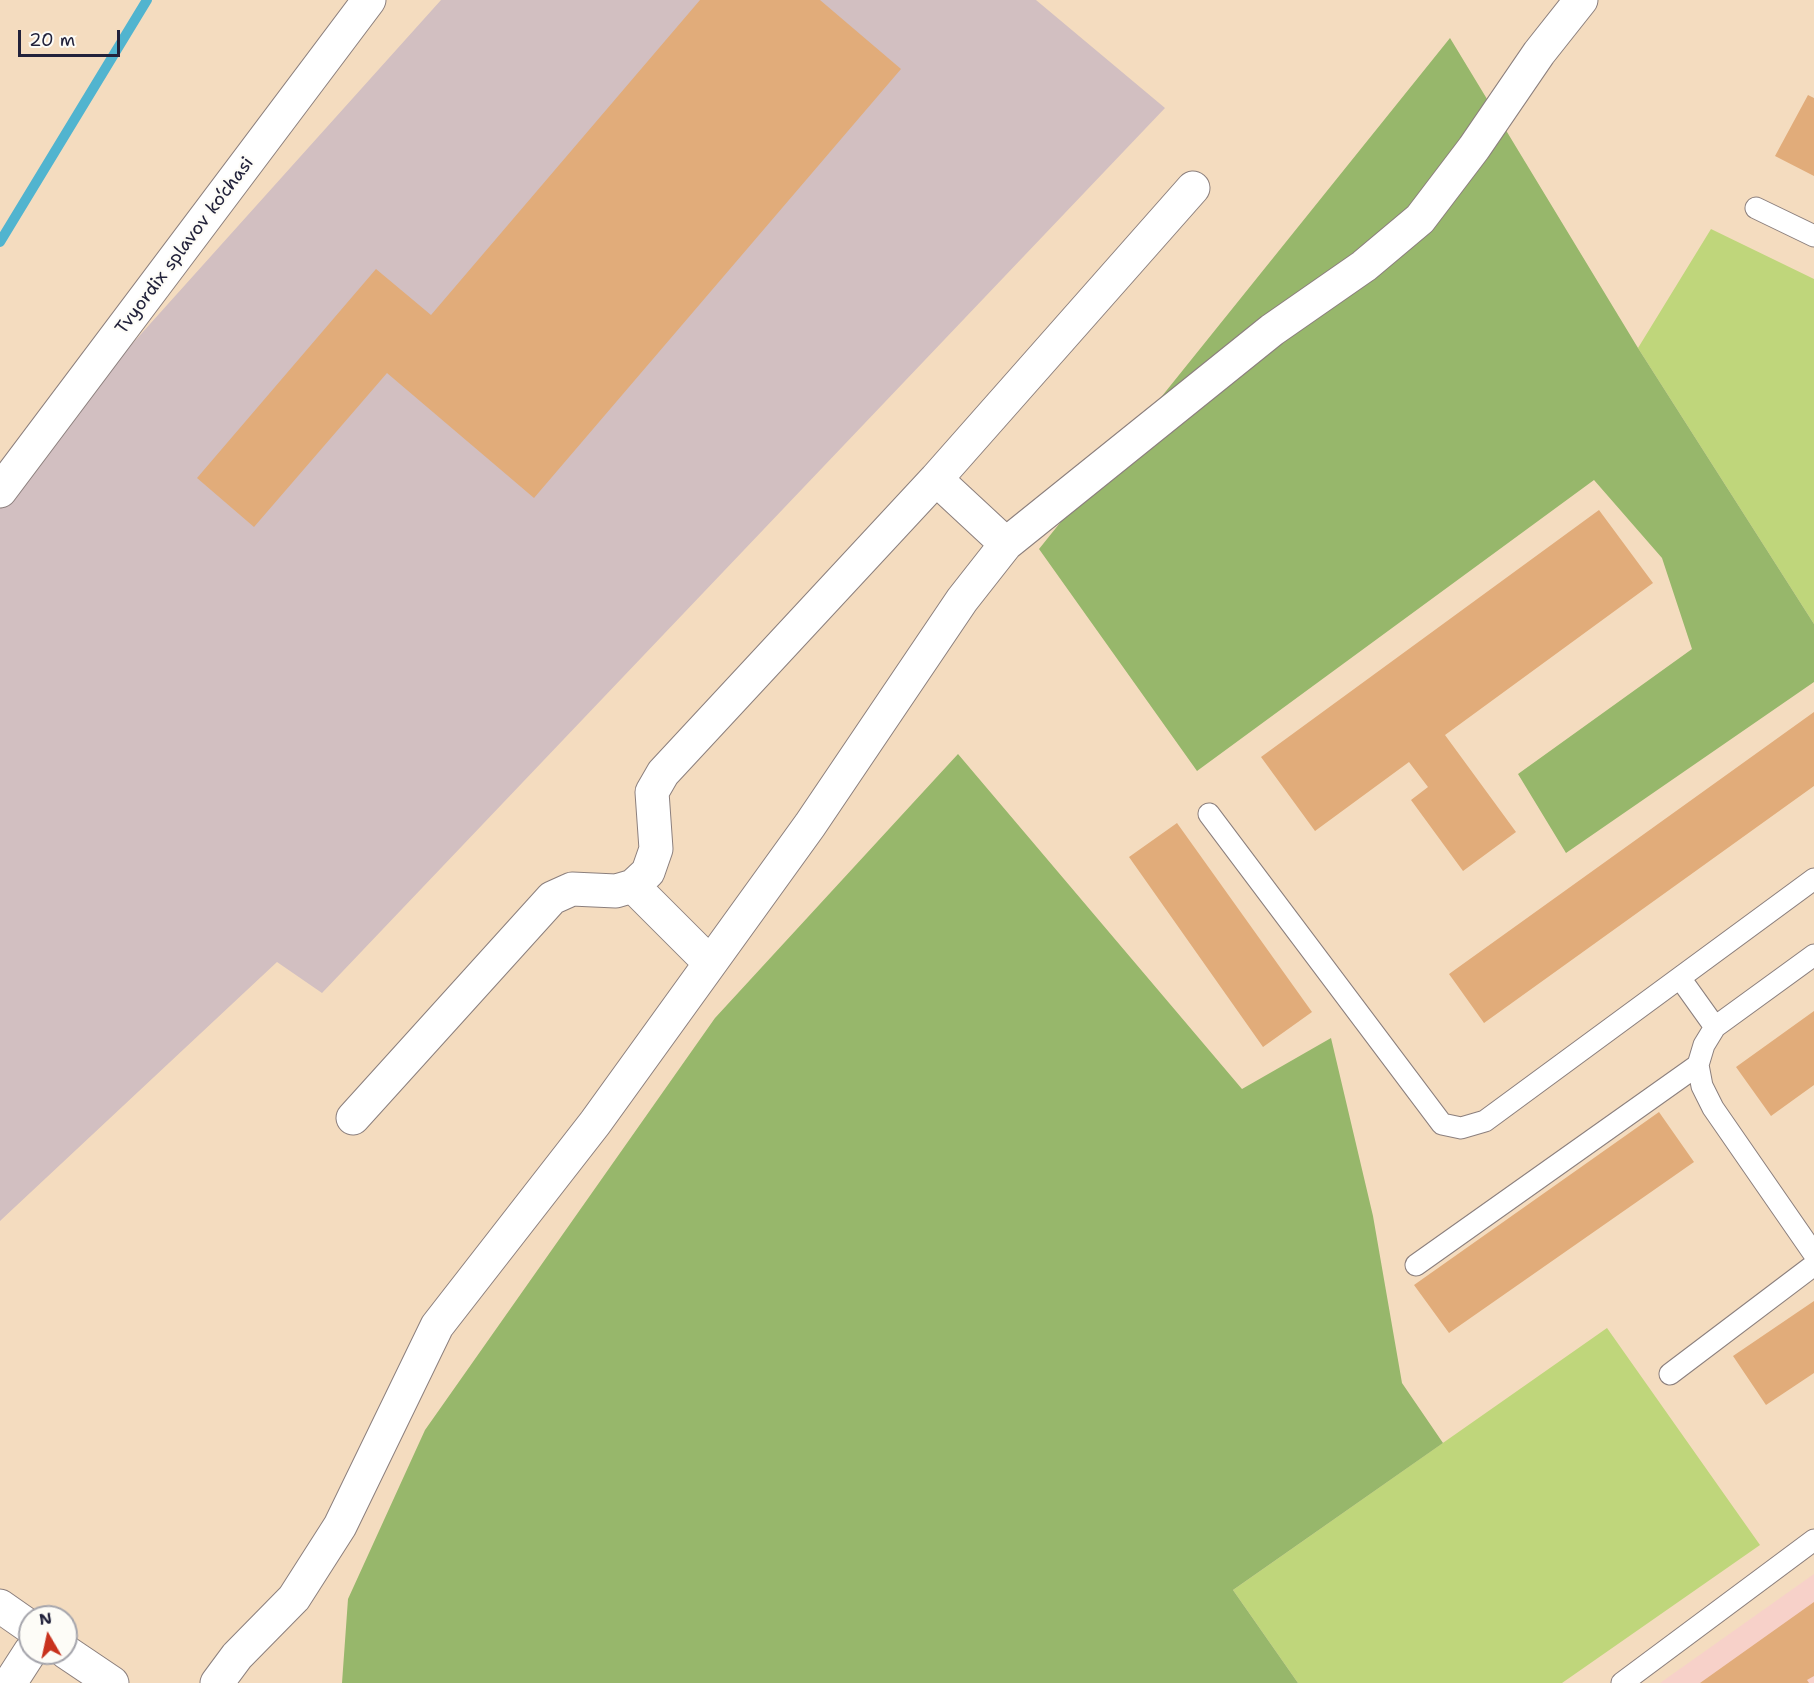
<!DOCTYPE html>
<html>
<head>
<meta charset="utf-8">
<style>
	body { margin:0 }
	#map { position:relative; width:1814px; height:1683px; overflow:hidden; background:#f4dcbf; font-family:"Shantell Sans",sans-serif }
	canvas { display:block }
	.north { position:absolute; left:18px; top:1605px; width:60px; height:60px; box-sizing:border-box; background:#fdfcf7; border:2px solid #a5a5ac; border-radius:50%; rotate:351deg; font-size:16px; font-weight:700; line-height:24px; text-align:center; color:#22223b }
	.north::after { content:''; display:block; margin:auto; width:21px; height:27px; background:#c8321e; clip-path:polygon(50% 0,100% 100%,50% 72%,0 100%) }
	.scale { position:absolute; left:18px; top:30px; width:102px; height:27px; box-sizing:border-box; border:3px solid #22223b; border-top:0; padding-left:8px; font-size:18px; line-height:21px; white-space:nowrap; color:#22223b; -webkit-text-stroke:4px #fdfcf7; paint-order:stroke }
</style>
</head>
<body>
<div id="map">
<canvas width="1814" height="1683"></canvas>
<div class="north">N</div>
<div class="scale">20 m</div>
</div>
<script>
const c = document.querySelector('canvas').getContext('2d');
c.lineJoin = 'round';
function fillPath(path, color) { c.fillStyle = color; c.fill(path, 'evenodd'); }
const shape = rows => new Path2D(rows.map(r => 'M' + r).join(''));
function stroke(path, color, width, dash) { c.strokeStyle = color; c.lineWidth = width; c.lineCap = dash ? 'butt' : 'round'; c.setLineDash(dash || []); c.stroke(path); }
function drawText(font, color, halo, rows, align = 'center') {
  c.font = font + ' "Shantell Sans",sans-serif'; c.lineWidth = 4.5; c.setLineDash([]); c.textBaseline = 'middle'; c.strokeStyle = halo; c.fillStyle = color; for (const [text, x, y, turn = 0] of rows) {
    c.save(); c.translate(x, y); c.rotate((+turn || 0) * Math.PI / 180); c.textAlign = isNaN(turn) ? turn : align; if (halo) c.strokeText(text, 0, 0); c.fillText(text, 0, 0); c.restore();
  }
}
fillPath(shape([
	[1814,1574,1814,1683,1660,1683]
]), '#f7d1c9');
fillPath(shape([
	[441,0,1036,0,1165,108,322,993,277,962,0,1221,0,491]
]), '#d2bfc1');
fillPath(shape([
	[1711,229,1814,279,1814,624,1638,348],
	[1607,1328,1760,1545,1562,1683,1298,1683,1233,1590]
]), '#bfd67b');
fillPath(shape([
	[1450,38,1638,348,1814,624,1814,682,1566,853,1518,774,1692,649,1662,558,1594,480,1197,771,1039,549],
	[958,754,1242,1089,1331,1038,1373,1216,1402,1383,1443,1443,1233,1590,1298,1683,342,1683,348,1599,425,1430,715,1018]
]), '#97b76b');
stroke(shape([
	[0,242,147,0]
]), '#51b4cf', 10);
fillPath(shape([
	[700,0,820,0,901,69,534,498,387,373,254,527,197,478,376,269,431,315],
	[1808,95,1814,98,1814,176,1775,156],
	[1599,510,1653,583,1445,735,1516,832,1463,871,1411,800,1428,787,1409,762,1315,831,1261,757],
	[1814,712,1814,786,1484,1023,1449,974],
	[1177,823,1312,1012,1263,1047,1129,857],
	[1814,1011,1814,1085,1771,1116,1736,1067],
	[1659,1112,1694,1162,1449,1333,1414,1285],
	[1814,1301,1814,1373,1766,1405,1733,1356],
	[1814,1602,1814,1676,1807,1680,1809,1683,1700,1683]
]), '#e1ac7a');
const service = shape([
	[1756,208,1814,236],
	[1209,814,1442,1124,1461,1128,1485,1121,1814,879],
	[1680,978,1715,1027,1704,1045,1698,1065,1702,1086,1713,1108,1814,1254],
	[1715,1027,1814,955],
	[1416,1265,1698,1065],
	[1670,1374,1814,1265],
	[1622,1683,1814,1540]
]);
const minor = shape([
	[936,479,1006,544],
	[633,886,710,963],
	[353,1118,552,898,572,889,616,891,633,886,648,872,656,849,652,792,663,773,936,479,1193,188],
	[0,1606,30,1627],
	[66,1652,112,1683],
	[10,1683,30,1652],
	[217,1683,237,1656,294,1598,340,1526,437,1326,595,1123,810,825,962,600,1006,544,1272,330,1364,266,1420,219,1474,148,1539,53,1581,0]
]);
const tertiary = shape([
	[0,491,369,0]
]);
stroke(service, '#8b7f7d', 23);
stroke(minor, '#8b7f7d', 35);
stroke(tertiary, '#8b7f7d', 35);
stroke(service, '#fff', 21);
stroke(minor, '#fff', 33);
stroke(tertiary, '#fff', 33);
drawText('18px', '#22223b', '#fdfcf7', [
	["Tvyordix splavov ko‘chasi",185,246,-53]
]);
</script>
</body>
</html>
